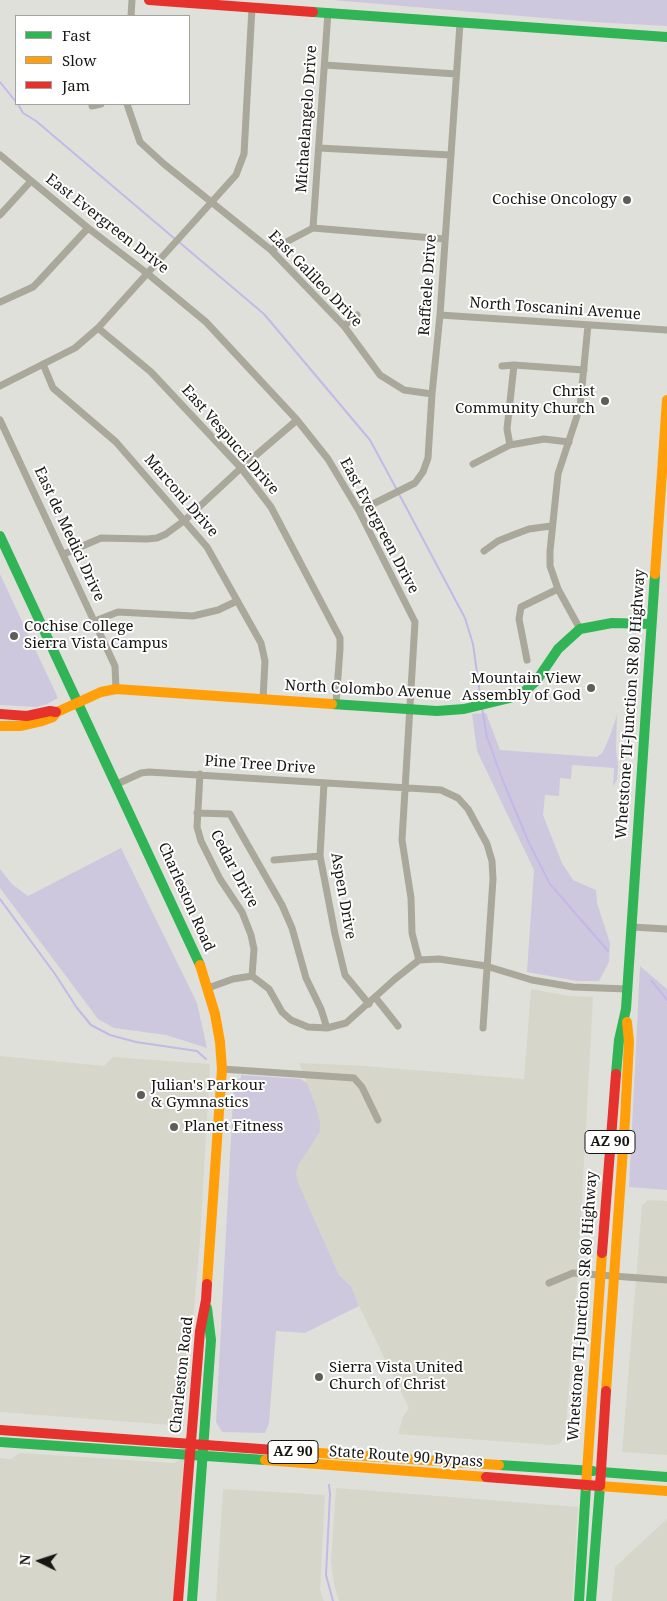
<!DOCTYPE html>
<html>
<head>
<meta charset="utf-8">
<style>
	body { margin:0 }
	#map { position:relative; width:667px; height:1601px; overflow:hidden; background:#e0e0db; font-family:"Noto Serif",serif }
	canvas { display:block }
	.legend { position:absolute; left:15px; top:15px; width:175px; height:90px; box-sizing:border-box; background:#fff; border:1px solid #a3a2a1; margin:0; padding:6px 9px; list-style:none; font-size:15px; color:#181714 }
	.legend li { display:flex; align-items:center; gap:10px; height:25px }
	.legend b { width:25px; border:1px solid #a3a2a1 }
	.north { position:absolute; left:15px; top:1536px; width:50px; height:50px; -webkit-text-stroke:4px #fff; paint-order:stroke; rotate:274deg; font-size:14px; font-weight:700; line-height:20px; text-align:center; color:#181714 }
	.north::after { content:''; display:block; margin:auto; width:18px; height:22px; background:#181714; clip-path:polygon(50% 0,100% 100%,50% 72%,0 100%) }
</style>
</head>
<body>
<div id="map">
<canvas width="667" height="1601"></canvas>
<ul class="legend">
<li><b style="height:6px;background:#30b455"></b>Fast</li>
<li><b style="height:6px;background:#ff9f0a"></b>Slow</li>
<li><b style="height:6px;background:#e5322d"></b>Jam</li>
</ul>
<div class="north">N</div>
</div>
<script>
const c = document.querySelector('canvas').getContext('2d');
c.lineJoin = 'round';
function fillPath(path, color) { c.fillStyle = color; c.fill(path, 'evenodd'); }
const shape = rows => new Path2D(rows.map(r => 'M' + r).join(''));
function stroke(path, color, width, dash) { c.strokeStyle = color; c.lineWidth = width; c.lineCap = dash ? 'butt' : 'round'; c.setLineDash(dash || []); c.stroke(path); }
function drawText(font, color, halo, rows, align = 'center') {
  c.font = font + ' "Noto Serif",serif'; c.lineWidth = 4; c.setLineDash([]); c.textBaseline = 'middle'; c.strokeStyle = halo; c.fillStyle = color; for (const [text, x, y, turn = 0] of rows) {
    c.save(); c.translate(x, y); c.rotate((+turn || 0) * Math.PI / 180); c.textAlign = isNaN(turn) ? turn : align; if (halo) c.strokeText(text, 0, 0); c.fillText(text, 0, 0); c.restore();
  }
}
fillPath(shape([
	[531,989,569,996,593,997,578,1273,565,1437,559,1444,552,1445,398,1434,403,1417,409,1408,359,1306,351,1286,339,1275,298,1182,296,1173,299,1164,320,1132,320,1122,317,1109,299,1063,365,1066,524,1079],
	[0,1056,104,1066,113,1057,210,1064,200,1240,184,1426,0,1412],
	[648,1200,667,1201,667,1455,622,1452,642,1205],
	[20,1453,174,1463,189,1454,178,1601,0,1601,0,1458,11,1459],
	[336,1488,578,1507,572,1601,339,1601,334,1585,331,1561],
	[223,1489,325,1495,320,1590,324,1601,216,1601],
	[667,1519,667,1601,612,1601,615,1567]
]), '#d6d6ca');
fillPath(shape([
	[332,0,667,0,667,26,592,22],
	[0,574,58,698,47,704,36,707,0,705],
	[486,713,500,750,597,757,603,752,611,733,617,715,616,749,618,767,617,780,613,786,614,768,572,765,571,779,560,778,559,796,545,795,543,815,562,863,573,880,596,890,597,903,610,943,609,962,599,981,577,981,527,972,534,870,477,751,472,714],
	[121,848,197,1003,207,1048,166,1035,114,1028,98,1019,0,888,0,869,12,884,28,896],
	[640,966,667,989,667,1190,629,1187],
	[241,1075,301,1079,307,1083,317,1109,320,1122,320,1132,299,1164,296,1173,298,1182,339,1275,351,1286,359,1306,305,1333,276,1331,269,1423,265,1433,222,1432,216,1422,234,1081,241,1078]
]), '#cdc8de');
stroke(shape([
	[0,82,16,102],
	[18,104,23,113,36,121,175,239],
	[179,242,264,314,370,440,397,490],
	[399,494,465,618,473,644,481,701],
	[482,708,487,737,501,776,529,843,550,884,608,951],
	[0,899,55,974,77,1008,91,1025,110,1035,136,1042,197,1051,206,1059],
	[652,981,667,1000],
	[329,1485,330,1494,326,1575,333,1601]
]), '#c4b8e8', 2);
stroke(shape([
	[131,16,132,0],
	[325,65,456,74],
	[127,104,140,142,164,164,271,250,344,326,380,375,404,390,432,394],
	[92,106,101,104],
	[319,148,450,155],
	[0,155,88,228,148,274,206,322,297,420,328,459,359,511,415,622,402,840,411,898,412,933,419,960],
	[0,215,31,181],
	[313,228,328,12],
	[271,250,313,228,445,239],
	[0,302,33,287,39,281,88,228],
	[440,315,667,330],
	[344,326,357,315],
	[98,328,151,372,241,468,271,507,340,638,340,649,336,704],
	[43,364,53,388,116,442,207,547,261,643,265,661,263,699],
	[502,366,514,365],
	[0,386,75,348,98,328,236,175,244,154,252,7],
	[0,420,115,666,116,689],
	[510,445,507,429,514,365,584,370],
	[473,464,510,445,544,439,569,442],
	[359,511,415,483,423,472,428,458,432,394,440,315,460,23],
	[484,551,498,541,513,535,529,529,551,526],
	[64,554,101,538,147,539,157,538,166,534,185,520,241,468,297,420],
	[95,621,118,612,193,616,218,610,237,601],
	[580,629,558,589,550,566,550,551,558,474,580,407,588,325],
	[527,660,519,619,521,607,558,589],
	[200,774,197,827,201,841,220,879,242,912,251,935,254,949,252,976],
	[324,783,320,856,335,934,345,975,369,1004],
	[117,784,141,773,149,772,441,790,458,798,468,809,487,844,492,861,493,879,483,1028],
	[197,813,230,814,282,905,292,928,306,978,321,1009,327,1028],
	[274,860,320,856],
	[632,927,667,929],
	[208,988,233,979,252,976,269,989,282,1012,291,1020,308,1027,327,1028,346,1023,395,979,419,960,439,959,486,966,532,980,573,987,627,989],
	[375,997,398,1026],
	[222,1069,354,1078,362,1087,378,1120],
	[549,1283,573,1273,667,1280]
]), '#a9a89a', 7);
stroke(shape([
	[313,12,667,37],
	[0,536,200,965],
	[332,704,437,711,464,709,510,698,524,692,537,680,558,649,580,629,612,623,651,624],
	[616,1074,619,1040,626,1009,655,574],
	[0,1442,265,1460],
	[499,1465,593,1471],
	[601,1472,667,1477],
	[192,1601,211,1340,207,1308],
	[579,1601,586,1486],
	[591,1601,600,1486]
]), '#30b455', 10);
stroke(shape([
	[655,574,667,400],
	[0,726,20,726,42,721,53,717,57,712,101,692,116,689,332,704],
	[200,965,215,1014,220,1042,222,1069,207,1284],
	[606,1391,625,1120,629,1042,627,1022],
	[274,1450,499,1465],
	[265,1460,486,1477],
	[586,1486,602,1253],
	[600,1486,667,1491]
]), '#ff9f0a', 10);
stroke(shape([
	[149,0,313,12],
	[0,714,27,716,50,711,56,712],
	[602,1253,616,1074],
	[0,1430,274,1450],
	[486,1477,600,1486,606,1391],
	[178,1601,200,1331,206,1300,207,1284]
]), '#e5322d', 10);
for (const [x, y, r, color] of [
	[627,200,5,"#5e5d5a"],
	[605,401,5,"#5e5d5a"],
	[14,636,5,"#5e5d5a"],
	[591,688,5,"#5e5d5a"],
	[141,1095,5,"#5e5d5a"],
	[174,1127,5,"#5e5d5a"],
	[319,1377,5,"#5e5d5a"]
]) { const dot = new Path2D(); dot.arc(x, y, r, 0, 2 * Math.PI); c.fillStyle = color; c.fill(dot); stroke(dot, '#fff', 2); }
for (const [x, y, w] of [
	[610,1142,50],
	[293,1452,50]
]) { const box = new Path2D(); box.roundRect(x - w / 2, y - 11.5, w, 23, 4); c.fillStyle = '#fff'; c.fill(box); stroke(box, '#181714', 1); }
drawText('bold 14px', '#181714', null, [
	["AZ 90",610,1142],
	["AZ 90",293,1452]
]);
drawText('15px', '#181714', '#fff', [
	["Michaelangelo Drive",307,119,-86],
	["East Evergreen Drive",107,224,38],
	["East Galileo Drive",315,279,46],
	["Raffaele Drive",428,285,-86],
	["North Toscanini Avenue",555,309,4],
	["East Vespucci Drive",230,440,49],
	["Marconi Drive",181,496,49],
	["East Evergreen Drive",379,526,62],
	["East de Medici Drive",69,534,65],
	["North Colombo Avenue",368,690,3],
	["Whetstone TI-Junction SR 80 Highway",631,704,-86],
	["Pine Tree Drive",260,765,4],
	["Cedar Drive",234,869,62],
	["Aspen Drive",343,896,80],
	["Charleston Road",186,897,66],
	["Whetstone TI-Junction SR 80 Highway",583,1306,-86],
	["Charleston Road",182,1375,-84],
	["State Route 90 Bypass",406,1457,4]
]);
drawText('15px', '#181714', '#fff', [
	["Cochise Oncology",617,200,"right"],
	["Christ",595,392,"right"],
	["Community Church",595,409,"right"],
	["Cochise College",24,627],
	["Sierra Vista Campus",24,644],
	["Mountain View",581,679,"right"],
	["Assembly of God",581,696,"right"],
	["Julian's Parkour",151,1086],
	["& Gymnastics",151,1103],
	["Planet Fitness",184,1127],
	["Sierra Vista United",329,1368],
	["Church of Christ",329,1385]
], 'left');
</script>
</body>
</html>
